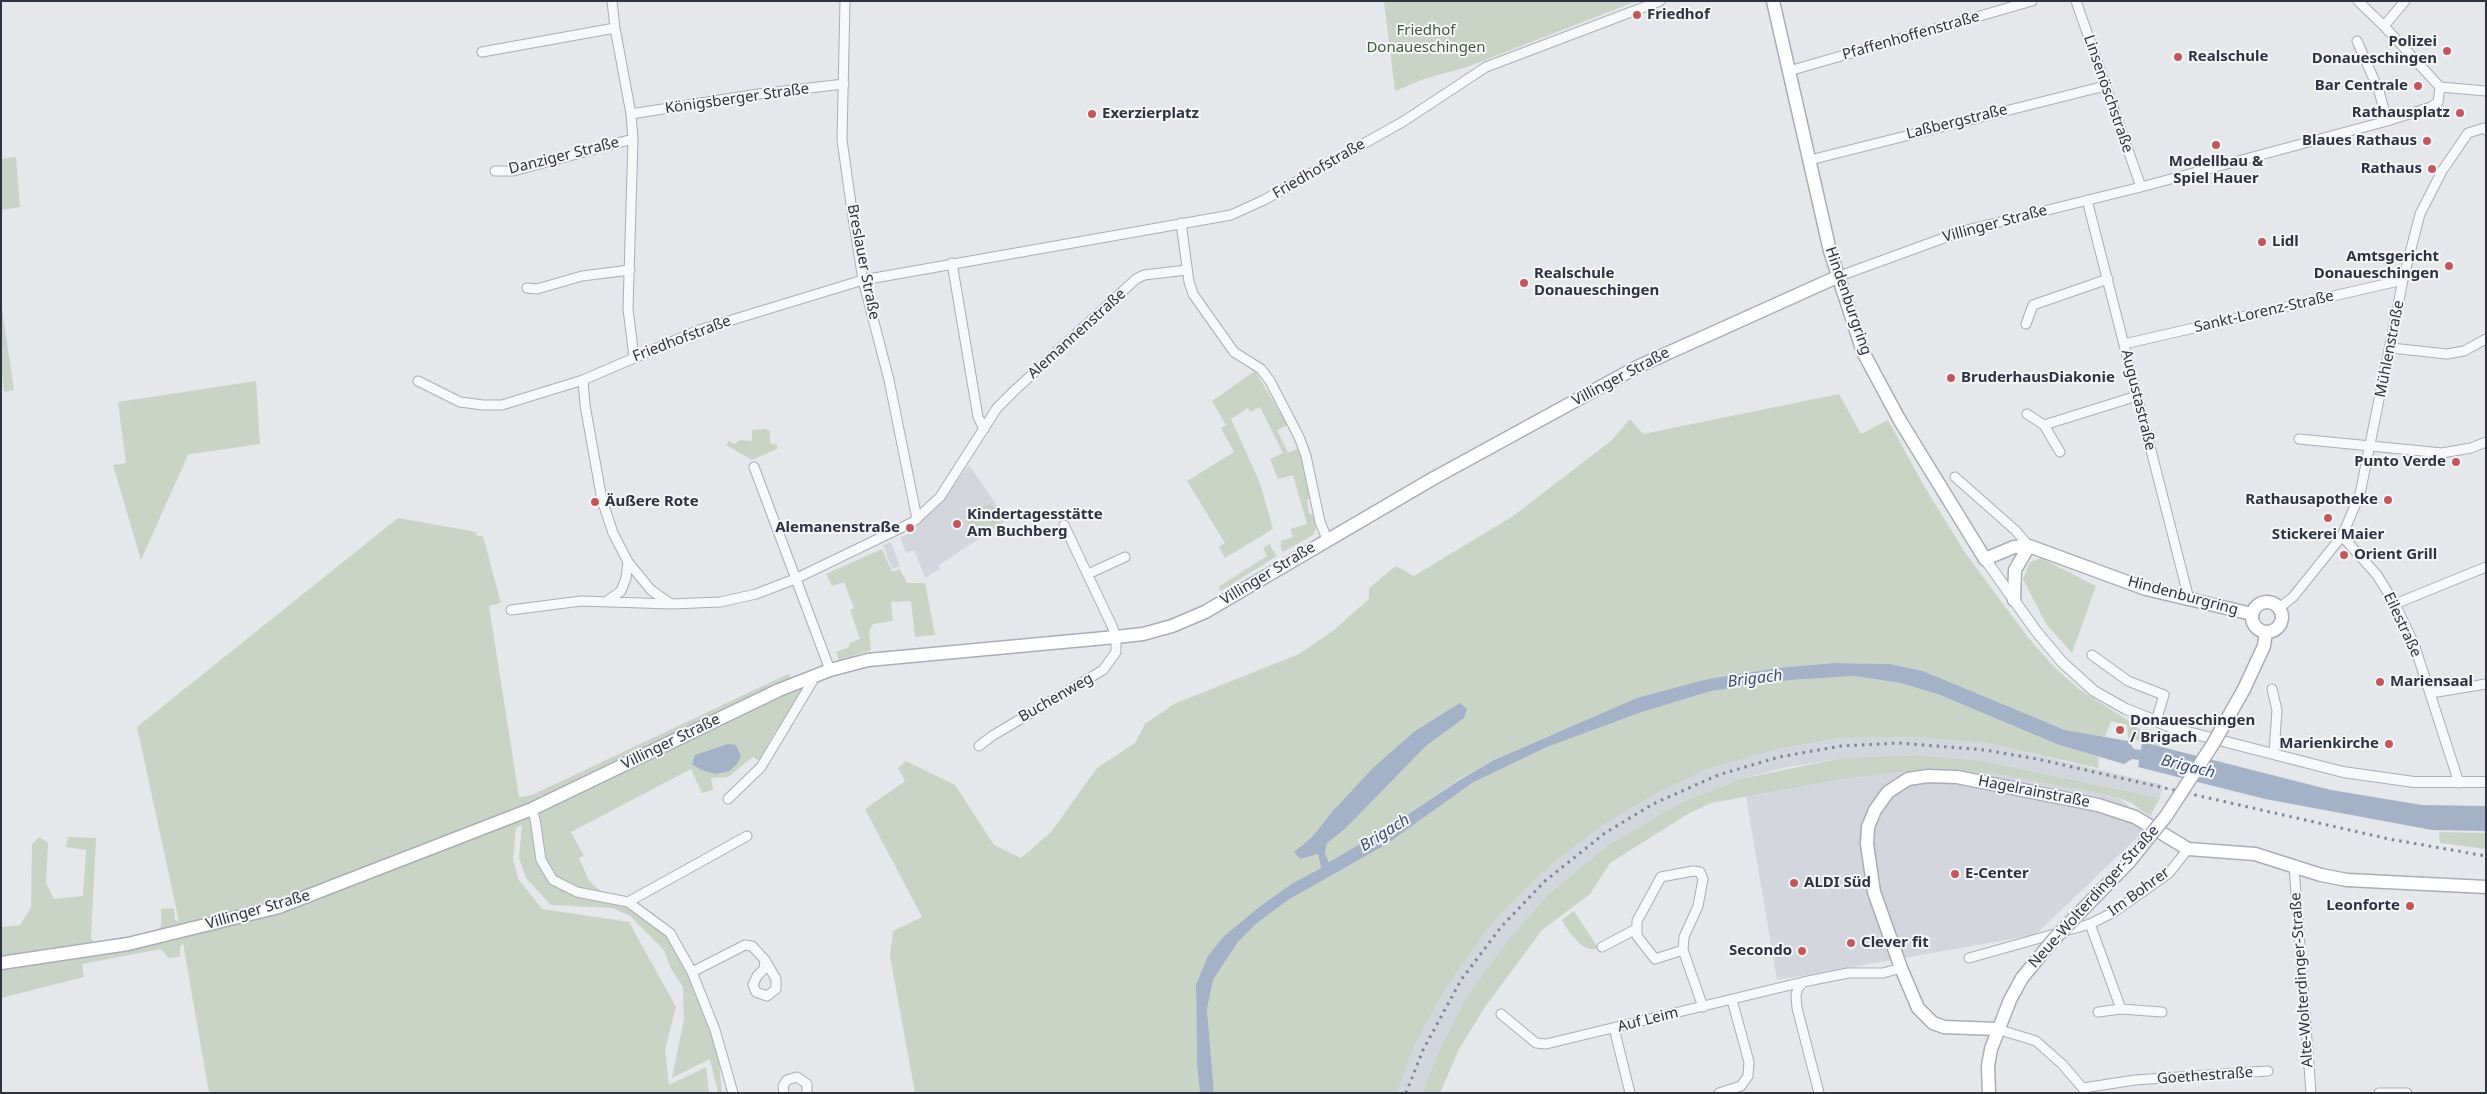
<!DOCTYPE html>
<html>
<head>
<meta charset="utf-8">
<style>
	body { margin:0 }
	#map { position:relative; width:2487px; height:1094px; overflow:hidden; background:#e5e7eb; font-family:"Noto Sans",sans-serif }
	canvas { display:block }
	.frame { position:absolute; inset:0; border:2px solid #2e3342; pointer-events:none }
</style>
</head>
<body>
<div id="map">
<canvas width="2487" height="1094"></canvas>
<div class="frame"></div>
</div>
<script>
const c = document.querySelector('canvas').getContext('2d');
c.lineJoin = 'round';
function fillPath(path, color) { c.fillStyle = color; c.fill(path, 'evenodd'); }
const shape = rows => new Path2D(rows.map(r => 'M' + r).join(''));
function stroke(path, color, width, dash) { c.strokeStyle = color; c.lineWidth = width; c.lineCap = dash ? 'butt' : 'round'; c.setLineDash(dash || []); c.stroke(path); }
function drawText(font, color, halo, rows, align = 'center') {
  c.font = font + ' "Noto Sans",sans-serif'; c.lineWidth = 4; c.setLineDash([]); c.textBaseline = 'middle'; c.strokeStyle = halo; c.fillStyle = color; for (const [text, x, y, turn = 0] of rows) {
    c.save(); c.translate(x, y); c.rotate((+turn || 0) * Math.PI / 180); c.textAlign = isNaN(turn) ? turn : align; if (halo) c.strokeText(text, 0, 0); c.fillText(text, 0, 0); c.restore();
  }
}
fillPath(shape([
	[969,465,1007,520,939,565,940,569,925,578,914,550,906,553,900,537,908,534,906,528,935,510],
	[891,542,900,566,892,569,883,545],
	[1914,737,1986,743,2163,785,2160,798,1983,761,1917,755,1842,758,1783,768,1740,779,1717,788,1682,802,1608,845,1551,892,1437,1055,1422,1093,1397,1093,1414,1046,1446,988,1492,923,1547,868,1600,827,1653,795,1710,768,1778,749,1840,738],
	[1936,768,2008,776,2117,797,2127,804,2143,832,2035,935,1777,980,1746,797,1844,779]
]), '#d3d6dd');
fillPath(shape([
	[1384,1,1637,1,1467,67,1424,79,1395,91],
	[16,157,20,207,1,210,1,159],
	[1,302,14,390,4,392,1,366],
	[1255,371,1288,425,1277,430,1288,453,1299,448,1312,496,1307,500,1309,513,1315,517,1316,529,1313,535,1283,552,1281,549,1281,541,1293,537,1290,529,1307,524,1293,475,1278,479,1270,459,1283,453,1260,407,1250,412,1248,408,1231,419,1260,483,1273,529,1225,558,1219,547,1225,543,1187,481,1234,452,1221,428,1226,425,1212,401],
	[256,381,260,444,184,455,188,455,141,560,113,465,126,463,118,402],
	[1839,394,1861,434,1888,420,1924,486,1966,554,2027,636,2054,667,2079,689,2132,723,2160,746,2128,738,2127,725,2111,721,2105,737,2065,730,1923,671,1890,664,1834,663,1777,668,1708,679,1546,737,1494,760,1461,778,1384,830,1329,862,1325,854,1327,843,1345,829,1426,746,1464,718,1331,813,1312,837,1294,852,1300,859,1318,854,1321,868,1293,883,1224,936,1196,985,1197,1064,1200,1093,915,1093,890,956,893,931,922,917,865,809,905,781,898,768,906,761,955,785,994,845,1021,858,1051,832,1097,768,1135,743,1145,724,1174,704,1299,654,1334,630,1369,599,1369,588,1396,566,1414,576,1513,516,1611,441,1630,419,1643,434],
	[766,429,770,431,770,443,777,445,777,449,752,460,726,445,729,441,734,444,740,440,752,441,752,430],
	[990,503,999,515,996,518,999,523,977,537,966,521],
	[398,518,476,532,477,536,483,536,501,603,489,606,519,797,532,795,788,674,804,691,773,735,759,761,753,757,728,777,711,778,713,790,702,793,691,769,571,832,584,856,579,858,589,881,605,895,655,914,692,983,718,1051,722,1093,718,1093,710,1059,672,1078,684,1019,683,987,670,967,664,950,630,916,613,908,551,905,526,878,519,858,522,825,516,828,513,860,519,880,542,909,629,922,676,1007,665,1050,669,1085,706,1067,709,1093,209,1093,183,943,180,947,180,957,168,958,161,949,82,964,84,977,1,998,1,927,20,925,31,908,32,844,39,837,48,843,46,883,54,899,83,896,86,850,66,847,68,837,96,838,91,938,94,943,155,932,161,926,161,909,174,908,175,920,179,921,137,727],
	[1269,544,1277,556,1221,591,1218,587,1267,556,1263,548],
	[882,549,892,572,900,569,907,583,925,583,935,635,915,637,911,601,891,602,893,621,873,624,869,632,871,650,839,660,836,652,849,647,850,643,860,639,850,610,854,608,844,582,832,586,826,574],
	[2041,558,2096,586,2072,653,2046,624,2023,579,2030,562],
	[1854,676,1901,683,1940,695,2059,745,2099,757,2098,768,1986,743,1914,737,1840,738,1778,749,1710,768,1653,795,1600,827,1547,868,1492,923,1446,988,1414,1046,1397,1093,1214,1093,1207,1009,1213,980,1238,942,1256,924,1288,900,1387,844,1472,783,1547,747,1642,712,1711,691,1791,680],
	[1917,755,1983,761,2160,798,2150,816,2131,803,2117,797,2008,776,1936,768,1844,779,1711,803,1688,814,1610,863,1590,894,1542,930,1485,1007,1459,1049,1440,1093,1422,1093,1437,1055,1466,998,1511,937,1551,892,1608,845,1682,802,1740,779,1842,758],
	[2439,832,2486,833,2486,849,2440,843],
	[1574,911,1599,949,1589,949,1581,945,1569,932,1562,920]
]), '#c9d4c7');
fillPath(shape([
	[1834,663,1890,664,1923,671,2065,730,2128,741,2134,749,2141,750,2142,742,2331,790,2422,805,2486,806,2486,831,2432,830,2265,799,2138,767,2139,760,2132,759,2124,764,2059,745,1940,695,1901,683,1854,676,1791,680,1711,691,1642,712,1547,747,1472,783,1387,844,1288,900,1256,924,1238,942,1213,980,1207,1009,1214,1093,1200,1093,1197,1064,1196,985,1208,956,1224,936,1262,905,1293,883,1321,868,1318,854,1300,859,1294,852,1312,837,1331,813,1373,768,1415,731,1460,703,1467,709,1464,718,1426,746,1345,829,1327,843,1325,854,1329,862,1384,830,1461,779,1494,760,1637,698,1708,679,1777,668],
	[728,744,736,745,741,756,737,764,729,771,716,774,701,770,692,764,695,755]
]), '#a4b2c7');
const minor = shape([
	[612,1,615,28,631,114,633,139,628,309,634,357],
	[845,1,842,140,852,211,863,280,889,380,917,519],
	[2076,1,2141,187],
	[2358,1,2384,26,2440,87],
	[2384,26,2405,1],
	[2357,41,2379,91,2387,121],
	[482,52,615,28],
	[1789,71,2032,1],
	[2440,87,2486,91],
	[631,114,758,94,844,84],
	[1810,160,2105,86],
	[495,171,513,171,633,139],
	[2087,200,2189,599],
	[1181,223,1189,282,1193,294,1234,352,1261,369,1270,381,1299,437,1306,456,1320,522,1327,539],
	[952,263,978,417,984,429],
	[1837,277,1963,231,2141,187,2387,121,2431,107,2438,102,2440,87],
	[527,288,537,289,582,276,630,270],
	[2026,324,2033,305,2108,279],
	[2124,344,2403,280],
	[2391,348,2447,354,2464,351,2486,339],
	[583,380,585,405,602,500,613,533,628,562,651,590,671,604,720,602,756,594,795,579,913,522,940,497,997,408,1014,391,1136,279,1144,275,1187,270],
	[418,381,460,402,483,405,502,405,583,380,699,330,863,280,1231,215,1264,200,1404,121,1486,67,1660,1],
	[2027,414,2044,425,2060,452],
	[2044,425,2137,396],
	[2299,439,2442,453,2471,448,2486,442],
	[754,467,830,670],
	[1955,477,2015,530,2029,546],
	[2342,536,2377,575,2395,604,2414,644,2459,783],
	[1088,574,1125,557],
	[606,602,621,591,626,578,628,562],
	[2395,604,2486,567],
	[2279,608,2293,597,2342,536,2360,494,2403,280,2420,214,2442,171,2468,133,2484,128,2486,130],
	[511,610,581,601,671,604],
	[2092,655,2128,681,2164,695,2156,721],
	[2272,689,2277,710,2274,752],
	[2431,693,2486,684],
	[979,746,992,736,1103,670,1116,652,1116,637,1112,626,1064,525],
	[728,799,761,767,812,682,811,677],
	[532,809,535,819,541,860,553,880,577,892,628,902,670,933,692,972,715,1030,733,1093],
	[2294,867,2311,1093],
	[628,902,747,836],
	[2090,924,2121,1009],
	[1602,947,1636,929],
	[1683,950,1655,959,1637,936,1637,921,1661,877,1693,871,1700,872,1703,879,1698,906,1684,937,1683,950,1703,1007],
	[1969,958,2090,924,2114,912,2169,873,2188,849],
	[692,972,745,945,752,946,765,960,776,979,776,989,767,996,756,992,753,985,757,976,764,969,765,960],
	[2098,1012,2121,1009,2162,1012],
	[1501,1014,1536,1043,1546,1044,1803,982],
	[1614,1028,1630,1093],
	[1997,1029,2036,1041,2062,1064,2086,1092],
	[2083,1088,2135,1080,2268,1071],
	[784,1093,783,1086,787,1080,797,1077,807,1084,807,1093],
	[1719,1093,1741,1086,1748,1076,1749,1062,1732,1000],
	[1819,1093,1797,1008,1796,995,1798,988,1803,982,1848,973,1883,973,1901,968],
	[2379,1093,2407,1093]
]);
const tertiary = shape([
	[1985,559,2036,631,2062,662,2094,691,2126,709,2176,729,2343,772,2414,782,2486,782]
]);
const secondary = shape([
	[1773,1,1830,251,1863,352,1899,419,1985,559,2014,547,2029,546,2146,589,2252,614],
	[2014,600,2015,570,2029,546],
	'2252 617a15 15 0 1 1 30 0a15 15 0 1 1-30 0Z',
	[2244,689,2264,646,2266,632],
	[1,963,128,944,279,907,532,809,779,690,830,670,868,660,1116,637,1143,634,1172,626,1205,612,1434,478,1637,367,1837,277],
	[1997,1029,1944,1027,1933,1023,1918,1008,1901,968,1874,892,1867,844,1868,827,1875,810,1888,792,1908,779,1928,776,1957,777,2098,805,2135,817,2188,849,2255,854,2321,875,2347,880,2486,887],
	[1989,1093,1988,1066,1991,1049,2010,1000,2022,978]
]);
stroke(minor, '#aaadb5', 11);
stroke(tertiary, '#aaadb5', 12);
stroke(secondary, '#aaadb5', 15);
stroke(minor, '#f7f8fa', 9);
stroke(tertiary, '#f7f8fa', 10);
stroke(secondary, '#fff', 12);
stroke(shape([
	[1406,1093,1423,1050,1461,980,1501,927,1545,881,1605,833,1653,804,1718,775,1779,757,1841,746,1899,743,1985,750,2037,759,2389,839,2486,856]
]), '#808593', 3, [2.5, 5]);
const secondaryBridge = shape([
	[2022,978,2054,939,2129,862,2166,816,2213,744,2244,689]
]);
stroke(secondaryBridge, '#aaadb5', 15, []);
stroke(secondaryBridge, '#fff', 12);
for (const [x, y, r, color] of [
	[1637,15,5,"#c1585e"],
	[2447,51,5,"#c1585e"],
	[2178,57,5,"#c1585e"],
	[2418,86,5,"#c1585e"],
	[2460,113,5,"#c1585e"],
	[1092,114,5,"#c1585e"],
	[2427,141,5,"#c1585e"],
	[2216,145,5,"#c1585e"],
	[2432,169,5,"#c1585e"],
	[2262,242,5,"#c1585e"],
	[2449,266,5,"#c1585e"],
	[1524,283,5,"#c1585e"],
	[1951,378,5,"#c1585e"],
	[2456,462,5,"#c1585e"],
	[2388,500,5,"#c1585e"],
	[595,502,5,"#c1585e"],
	[2328,518,5,"#c1585e"],
	[957,524,5,"#c1585e"],
	[910,528,5,"#c1585e"],
	[2344,555,5,"#c1585e"],
	[2380,682,5,"#c1585e"],
	[2120,730,5,"#c1585e"],
	[2389,744,5,"#c1585e"],
	[1955,874,5,"#c1585e"],
	[1794,883,5,"#c1585e"],
	[2410,906,5,"#c1585e"],
	[1851,943,5,"#c1585e"],
	[1802,951,5,"#c1585e"]
]) { const dot = new Path2D(); dot.arc(x, y, r, 0, 2 * Math.PI); c.fillStyle = color; c.fill(dot); stroke(dot, '#f5f6f8', 2); }
drawText('bold 15px', '#2e3342', '#f5f6f8', [
	["Friedhof",1647,15],
	["Polizei",2437,42,"right"],
	["Donaueschingen",2437,59,"right"],
	["Realschule",2188,57],
	["Bar Centrale",2408,86,"right"],
	["Rathausplatz",2450,113,"right"],
	["Exerzierplatz",1102,114],
	["Blaues Rathaus",2417,141,"right"],
	["Modellbau &",2216,162,"center"],
	["Spiel Hauer",2216,179,"center"],
	["Rathaus",2422,169,"right"],
	["Lidl",2272,242],
	["Amtsgericht",2439,257,"right"],
	["Donaueschingen",2439,274,"right"],
	["Realschule",1534,274],
	["Donaueschingen",1534,291],
	["BruderhausDiakonie",1961,378],
	["Punto Verde",2446,462,"right"],
	["Rathausapotheke",2378,500,"right"],
	["Äußere Rote",605,502],
	["Kindertagesstätte",967,515],
	["Am Buchberg",967,532],
	["Alemanenstraße",900,528,"right"],
	["Stickerei Maier",2328,535,"center"],
	["Orient Grill",2354,555],
	["Mariensaal",2390,682],
	["Donaueschingen",2130,721],
	["/ Brigach",2130,738],
	["Marienkirche",2379,744,"right"],
	["E-Center",1965,874],
	["ALDI Süd",1804,883],
	["Leonforte",2400,906,"right"],
	["Clever fit",1861,943],
	["Secondo",1792,951,"right"]
], 'left');
drawText('15px', '#405c3d', '#f5f6f8', [
	["Friedhof",1426,31],
	["Donaueschingen",1426,48]
]);
drawText('15px', '#2e3342', '#f5f6f8', [
	["Pfaffenhoffenstraße",1911,36,-16],
	["Linsenöschstraße",2108,94,71],
	["Königsberger Straße",737,99,-8],
	["Laßbergstraße",1957,122,-14],
	["Danziger Straße",564,156,-14],
	["Friedhofstraße",1319,169,-30],
	["Villinger Straße",1995,224,-15],
	["Breslauer Straße",863,262,79],
	["Hindenburgring",1848,301,71],
	["Sankt-Lorenz-Straße",2264,312,-13],
	["Alemannenstraße",1077,334,-42],
	["Friedhofstraße",682,339,-21],
	["Mühlenstraße",2390,349,-79],
	["Villinger Straße",1621,377,-28],
	["Augustastraße",2138,400,76],
	["Villinger Straße",1268,574,-31],
	["Hindenburgring",2183,596,15],
	["Eilestraße",2402,625,65],
	["Buchenweg",1056,698,-30],
	["Villinger Straße",671,742,-26],
	["Hagelrainstraße",2034,792,11],
	["Im Bohrer",2139,892,-36],
	["Neue-Wolterdinger-Straße",2094,897,-48],
	["Villinger Straße",258,910,-16],
	["Alte-Wolterdinger-Straße",2302,980,-94],
	["Auf Leim",1648,1020,-14],
	["Goethestraße",2205,1076,-4]
]);
drawText('italic 16px', '#3c4f72', '#f5f6f8', [
	["Brigach",1755,679,-7],
	["Brigach",2188,767,14],
	["Brigach",1385,833,-32]
]);
</script>
</body>
</html>
